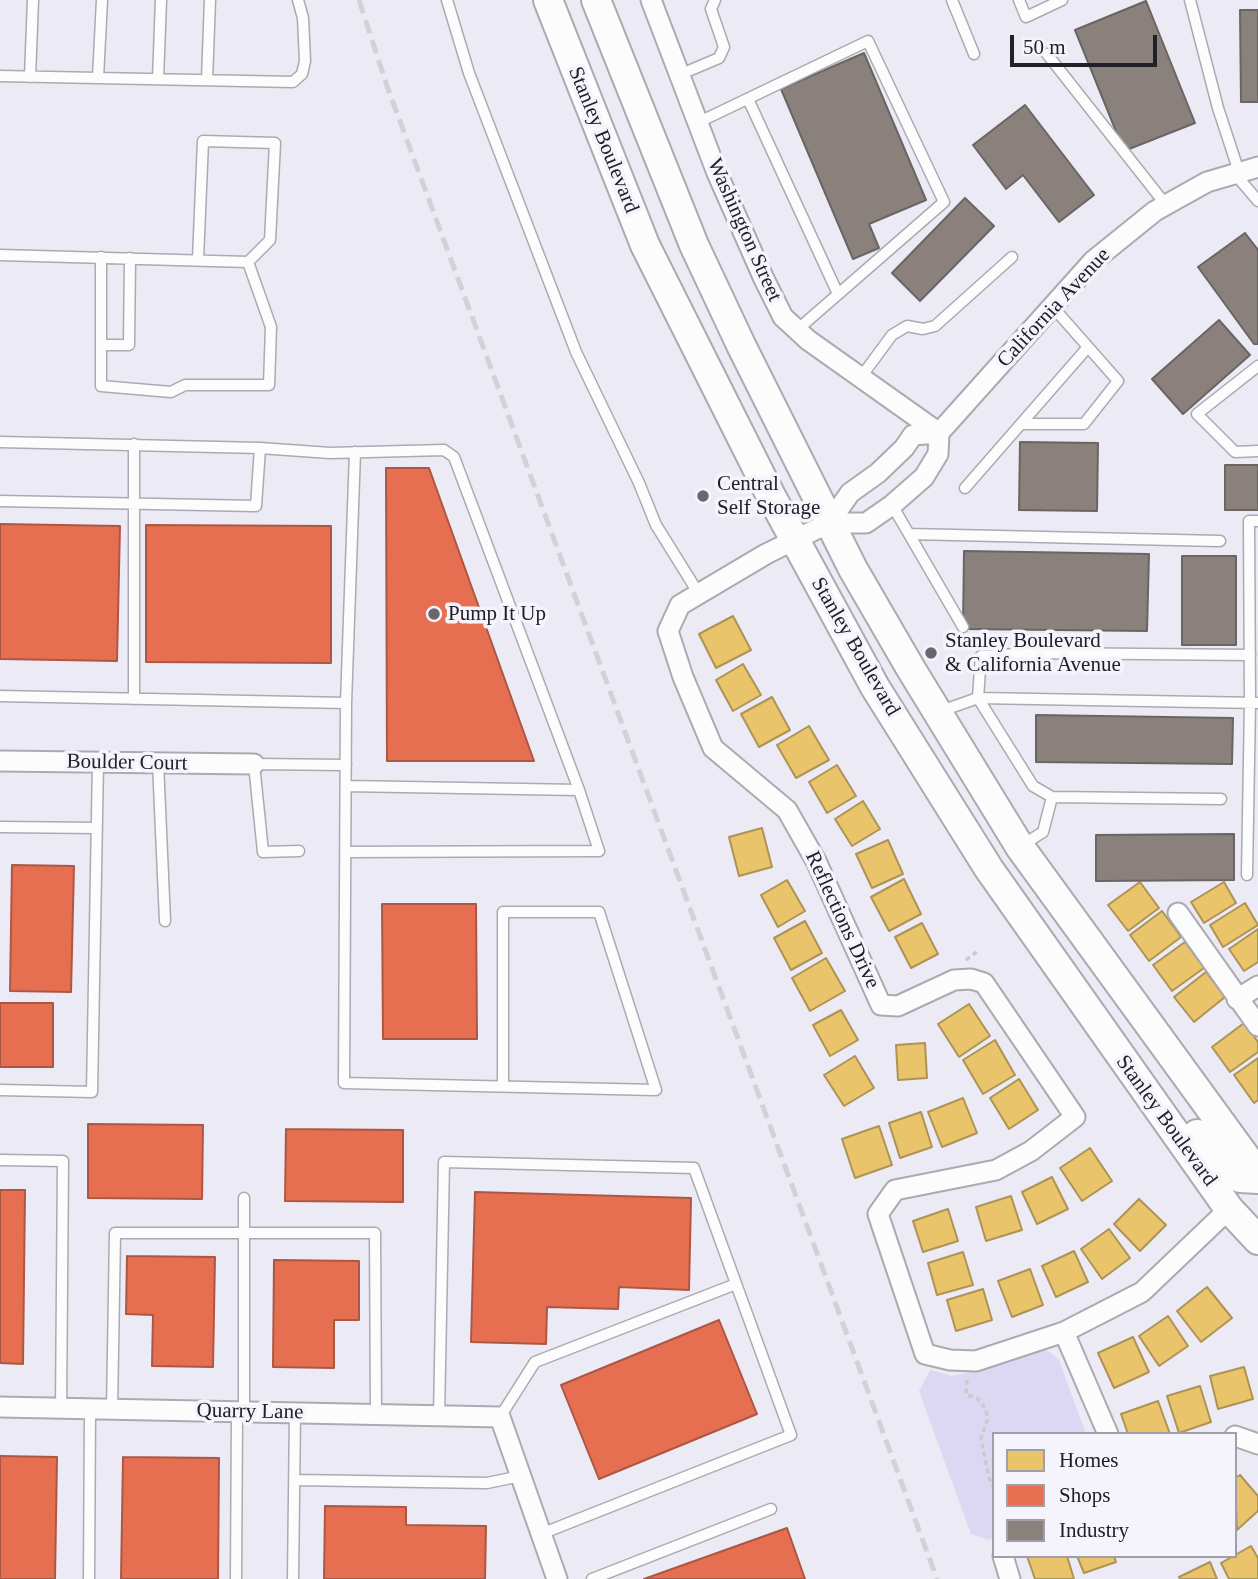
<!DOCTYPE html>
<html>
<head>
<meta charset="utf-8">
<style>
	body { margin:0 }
	#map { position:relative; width:1258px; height:1579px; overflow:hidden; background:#eceaf4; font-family:Georgia,serif }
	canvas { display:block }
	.legend { position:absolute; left:992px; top:1432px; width:245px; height:126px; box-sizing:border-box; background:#f5f4fc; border:2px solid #a09fa7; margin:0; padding:9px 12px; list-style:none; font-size:21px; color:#212027 }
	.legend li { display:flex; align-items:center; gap:14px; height:35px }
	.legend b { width:35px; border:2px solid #a09fa7 }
	.scale { position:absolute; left:1010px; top:35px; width:147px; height:32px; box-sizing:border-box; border:4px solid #212027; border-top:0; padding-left:9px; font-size:21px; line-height:24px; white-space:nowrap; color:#212027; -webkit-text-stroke:5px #f5f4fc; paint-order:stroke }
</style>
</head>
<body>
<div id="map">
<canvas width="1258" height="1579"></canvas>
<ul class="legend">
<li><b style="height:19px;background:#e9c46a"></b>Homes</li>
<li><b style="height:19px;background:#e76f51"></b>Shops</li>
<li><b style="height:19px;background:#8a817c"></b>Industry</li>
</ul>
<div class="scale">50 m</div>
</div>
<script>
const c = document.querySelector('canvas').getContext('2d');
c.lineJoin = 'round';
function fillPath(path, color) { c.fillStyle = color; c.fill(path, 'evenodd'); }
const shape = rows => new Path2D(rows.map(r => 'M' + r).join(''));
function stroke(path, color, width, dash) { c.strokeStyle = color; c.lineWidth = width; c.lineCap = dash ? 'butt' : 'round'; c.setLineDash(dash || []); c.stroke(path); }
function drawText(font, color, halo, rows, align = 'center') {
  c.font = font + ' Georgia,serif'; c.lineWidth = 7; c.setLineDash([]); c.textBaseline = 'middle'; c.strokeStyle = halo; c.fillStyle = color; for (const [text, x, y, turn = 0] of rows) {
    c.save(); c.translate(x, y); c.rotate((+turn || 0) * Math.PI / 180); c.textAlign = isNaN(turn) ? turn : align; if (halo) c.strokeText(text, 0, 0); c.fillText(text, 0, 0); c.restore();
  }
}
fillPath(shape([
	[1040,1349,1050,1352,1059,1360,1086,1434,994,1434,994,1534,990,1540,971,1534,919,1391,930,1370,951,1376,963,1374]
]), '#dcd7f2');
const homes = shape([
	[733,616,751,650,716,668,699,634,733,616],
	[743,664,761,695,733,711,716,680,743,664],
	[772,697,790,730,759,747,741,714,772,697],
	[809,726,829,760,796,778,777,745,809,726],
	[837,765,856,796,827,813,809,782,837,765],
	[863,801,880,829,852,846,835,819,863,801],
	[762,828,772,867,739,876,729,837,762,828],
	[888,840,903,874,872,888,856,854,888,840],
	[904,879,921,914,889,931,871,897,904,879],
	[787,880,805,911,778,927,761,895,787,880],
	[1140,882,1159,908,1128,931,1108,905,1140,882],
	[1224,882,1236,903,1204,923,1191,902,1224,882],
	[1245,903,1258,925,1223,947,1210,925,1245,903],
	[1162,911,1181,937,1149,961,1130,935,1162,911],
	[805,921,822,953,791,970,774,938,805,921],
	[922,923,938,954,911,968,895,937,922,923],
	[1258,929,1258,962,1244,971,1229,949,1258,929],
	[1185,942,1204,968,1172,991,1153,965,1185,942],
	[826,958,845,991,810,1011,792,978,826,958],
	[1206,972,1225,997,1194,1022,1174,997,1206,972],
	[969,1004,990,1036,959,1057,938,1024,969,1004],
	[841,1010,858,1040,830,1056,813,1025,841,1010],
	[1244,1023,1258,1042,1258,1052,1230,1072,1212,1047,1244,1023],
	[995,1040,1015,1075,983,1094,963,1060,995,1040],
	[925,1043,927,1078,898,1080,896,1045,925,1043],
	[855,1056,874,1088,844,1106,824,1075,855,1056],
	[1258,1058,1258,1100,1254,1103,1234,1075,1258,1058],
	[1019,1079,1038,1110,1009,1129,990,1098,1019,1079],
	[963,1098,977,1133,942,1147,928,1112,963,1098],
	[921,1112,932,1147,900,1158,889,1123,921,1112],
	[879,1126,892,1165,855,1178,842,1139,879,1126],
	[1090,1148,1112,1181,1082,1201,1060,1168,1090,1148],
	[1052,1177,1068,1209,1037,1224,1022,1192,1052,1177],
	[1011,1196,1022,1230,986,1241,976,1207,1011,1196],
	[1139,1199,1166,1225,1140,1251,1114,1224,1139,1199],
	[948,1209,958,1241,923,1252,913,1221,948,1209],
	[1109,1229,1130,1258,1102,1279,1081,1249,1109,1229],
	[1074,1251,1088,1282,1056,1297,1042,1266,1074,1251],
	[963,1252,973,1285,937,1295,928,1263,963,1252],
	[1030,1269,1043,1305,1012,1317,998,1281,1030,1269],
	[1207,1287,1232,1318,1201,1342,1177,1311,1207,1287],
	[983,1289,992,1320,956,1331,947,1300,983,1289],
	[1168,1316,1188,1346,1159,1366,1139,1336,1168,1316],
	[1133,1337,1149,1372,1114,1388,1098,1353,1133,1337],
	[1244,1367,1253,1399,1218,1409,1210,1376,1244,1367],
	[1200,1386,1211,1422,1179,1433,1167,1396,1200,1386],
	[1158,1401,1170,1434,1128,1434,1121,1414,1158,1401],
	[1240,1475,1258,1496,1258,1511,1237,1530,1235,1478,1240,1475],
	[1251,1546,1258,1558,1258,1579,1229,1579,1221,1563,1251,1546],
	[1027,1556,1067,1556,1074,1579,1035,1579,1027,1556],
	[1077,1556,1114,1556,1116,1562,1084,1573,1077,1556],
	[1210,1562,1217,1579,1180,1579,1179,1577,1210,1562]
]);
fillPath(homes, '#e9c46a');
stroke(homes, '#ad9356', 2);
const shops = shape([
	[386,468,429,468,534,761,387,761,386,468],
	[0,524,120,526,117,661,0,659,0,524],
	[146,525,331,526,331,663,146,662,146,525],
	[12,865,74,866,71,992,10,991,12,865],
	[382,904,476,904,477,1039,383,1039,382,904],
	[0,1003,53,1003,53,1067,0,1067,0,1003],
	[88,1124,203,1125,202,1199,88,1198,88,1124],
	[286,1129,403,1130,403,1202,285,1201,286,1129],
	[0,1190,25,1190,23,1364,0,1363,0,1190],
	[475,1192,691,1198,689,1290,619,1287,618,1309,547,1307,546,1344,471,1342,475,1192],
	[127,1256,215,1257,213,1367,152,1366,153,1315,126,1314,127,1256],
	[274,1260,359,1261,359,1320,334,1320,334,1368,273,1367,274,1260],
	[719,1320,757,1414,599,1479,561,1385,719,1320],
	[0,1456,57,1457,55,1579,0,1579,0,1456],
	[123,1457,219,1458,218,1579,121,1579,123,1457],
	[325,1506,406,1507,406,1525,486,1526,485,1579,324,1579,325,1506],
	[787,1528,805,1579,644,1579,787,1528]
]);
fillPath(shops, '#e76f51');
stroke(shops, '#ac5744', 2);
const industry = shape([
	[1146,1,1195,123,1124,151,1075,30,1146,1],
	[1240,10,1258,10,1258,102,1241,102,1240,10],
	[864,53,926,200,869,224,879,248,853,259,781,89,864,53],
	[1025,105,1094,195,1059,222,1023,175,1006,189,973,145,1025,105],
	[965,198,994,226,920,301,892,273,965,198],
	[1245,233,1258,250,1258,344,1254,344,1198,267,1245,233],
	[1219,320,1250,355,1183,414,1152,379,1219,320],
	[1020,442,1098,443,1097,511,1019,510,1020,442],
	[1225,465,1258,465,1258,510,1225,510,1225,465],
	[964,551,1149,554,1147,631,963,629,964,551],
	[1182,556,1236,556,1236,645,1182,645,1182,556],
	[1036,715,1233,718,1232,764,1036,762,1036,715],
	[1234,834,1234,880,1096,881,1096,835,1234,834]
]);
fillPath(industry, '#8a817c');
stroke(industry, '#6a6462', 2);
const service = shape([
	[447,0,469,73,576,352,639,483,656,525,699,594],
	[952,0,974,54],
	[1019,0,1026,17,1062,0],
	[1190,0,1218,108,1239,172],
	[1047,54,1166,205],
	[679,75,719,58,724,47,711,9,715,0],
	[0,76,293,82,302,74,305,61,303,18,298,0],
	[30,77,33,0],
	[98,78,102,0],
	[158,79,161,0],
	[207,80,210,0],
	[748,99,838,294],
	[697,123,868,41,944,202,797,330],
	[1235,174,1258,201],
	[0,255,248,262,270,240,275,143,203,141,198,259],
	[101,257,101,386,171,392,185,385,269,385,271,327,248,262],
	[101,345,129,345,130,258],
	[1258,366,1197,414,1235,452,1258,451],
	[861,377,892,335,907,326,923,329,935,326,1012,257],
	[1021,424,1084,424,1118,381,1052,306],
	[0,442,260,448,330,453,444,450,454,457,579,790,599,851,345,852],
	[355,452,346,703,344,1083,656,1090,599,912,503,912,503,1085],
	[965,488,1088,347],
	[0,501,256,506,260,448],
	[892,505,963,627],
	[909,534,1220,541],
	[0,696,346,703],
	[134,699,134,444],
	[941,711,978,698,1258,703],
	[158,763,165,921],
	[346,786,579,790],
	[1221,799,1052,797,1033,786,978,698,981,656,1037,653,1250,655],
	[0,827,97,828],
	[1021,846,1043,832,1052,797],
	[299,851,263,852,254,764,346,765],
	[1247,875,1250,703,1249,521,1258,521],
	[0,1090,92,1092,98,762],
	[0,1160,63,1161,61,1409],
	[112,1410,115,1233,375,1233,376,1415],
	[244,1412,244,1198],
	[439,1416,444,1162,694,1168,791,1435,541,1534],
	[500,1417,535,1362,736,1284],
	[294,1480,487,1483,521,1476],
	[89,1579,90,1409],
	[236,1579,237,1412],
	[293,1579,295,1413],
	[592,1579,771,1509]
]);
const minor = shape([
	[651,0,717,173,764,279,783,317,808,340,939,433],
	[939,433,938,454,924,477,892,505,866,523,829,523,766,554,680,605,668,631,683,677,713,748,787,810,816,861,881,1005,898,1006,954,980,971,979,984,983,1075,1117,1031,1151,996,1170,895,1190,878,1214,925,1354,950,1360,976,1361,1064,1332,1142,1292,1229,1209],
	[829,523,850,493,878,473,904,448,913,435,939,433,1093,261,1155,211,1207,182,1258,167],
	[0,761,254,764],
	[1178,913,1258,1026],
	[1237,999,1258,986],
	[1064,1332,1108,1434],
	[0,1407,500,1417,557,1579],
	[1235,1436,1258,1444],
	[1003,1556,1010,1579]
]);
const secondary = shape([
	[548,0,645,245,771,496,875,687,989,869,1229,1209,1258,1240],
	[596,0,694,245,741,345,853,569,911,669,1020,847,1258,1174],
	[1197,1134,1226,1169,1240,1178,1258,1179]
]);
stroke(service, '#abaab1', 13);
stroke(minor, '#abaab1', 23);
stroke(secondary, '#abaab1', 32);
stroke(shape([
	[966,960,979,950],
	[967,1380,966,1395,977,1398,985,1408,988,1418,981,1438,989,1478,994,1488]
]), '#cbcace', 3.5, [5, 3.5]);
stroke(service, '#fcfcfd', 10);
stroke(minor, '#fcfcfd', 19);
stroke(secondary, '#fcfcfd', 28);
stroke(shape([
	[359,0,387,86,937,1579]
]), '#d2d1d5', 5, [14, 7]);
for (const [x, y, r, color] of [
	[703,496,7,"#68676f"],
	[434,614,7,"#68676f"],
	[931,653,7,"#68676f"]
]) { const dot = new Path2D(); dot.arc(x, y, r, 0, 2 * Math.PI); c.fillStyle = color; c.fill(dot); stroke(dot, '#f5f4fc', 2.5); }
drawText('21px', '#212027', '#f5f4fc', [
	["Stanley Boulevard",603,140,68],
	["Washington Street",744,230,66],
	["California Avenue",1054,308,-47],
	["Stanley Boulevard",855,647,60],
	["Boulder Court",127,763,1],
	["Reflections Drive",842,920,65],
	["Stanley Boulevard",1166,1121,54],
	["Quarry Lane",250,1412,1]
]);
drawText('21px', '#212027', '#f5f4fc', [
	["Central",717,484],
	["Self Storage",717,508],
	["Pump It Up",448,614],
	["Stanley Boulevard",945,641],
	["& California Avenue",945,665]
], 'left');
</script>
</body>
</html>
